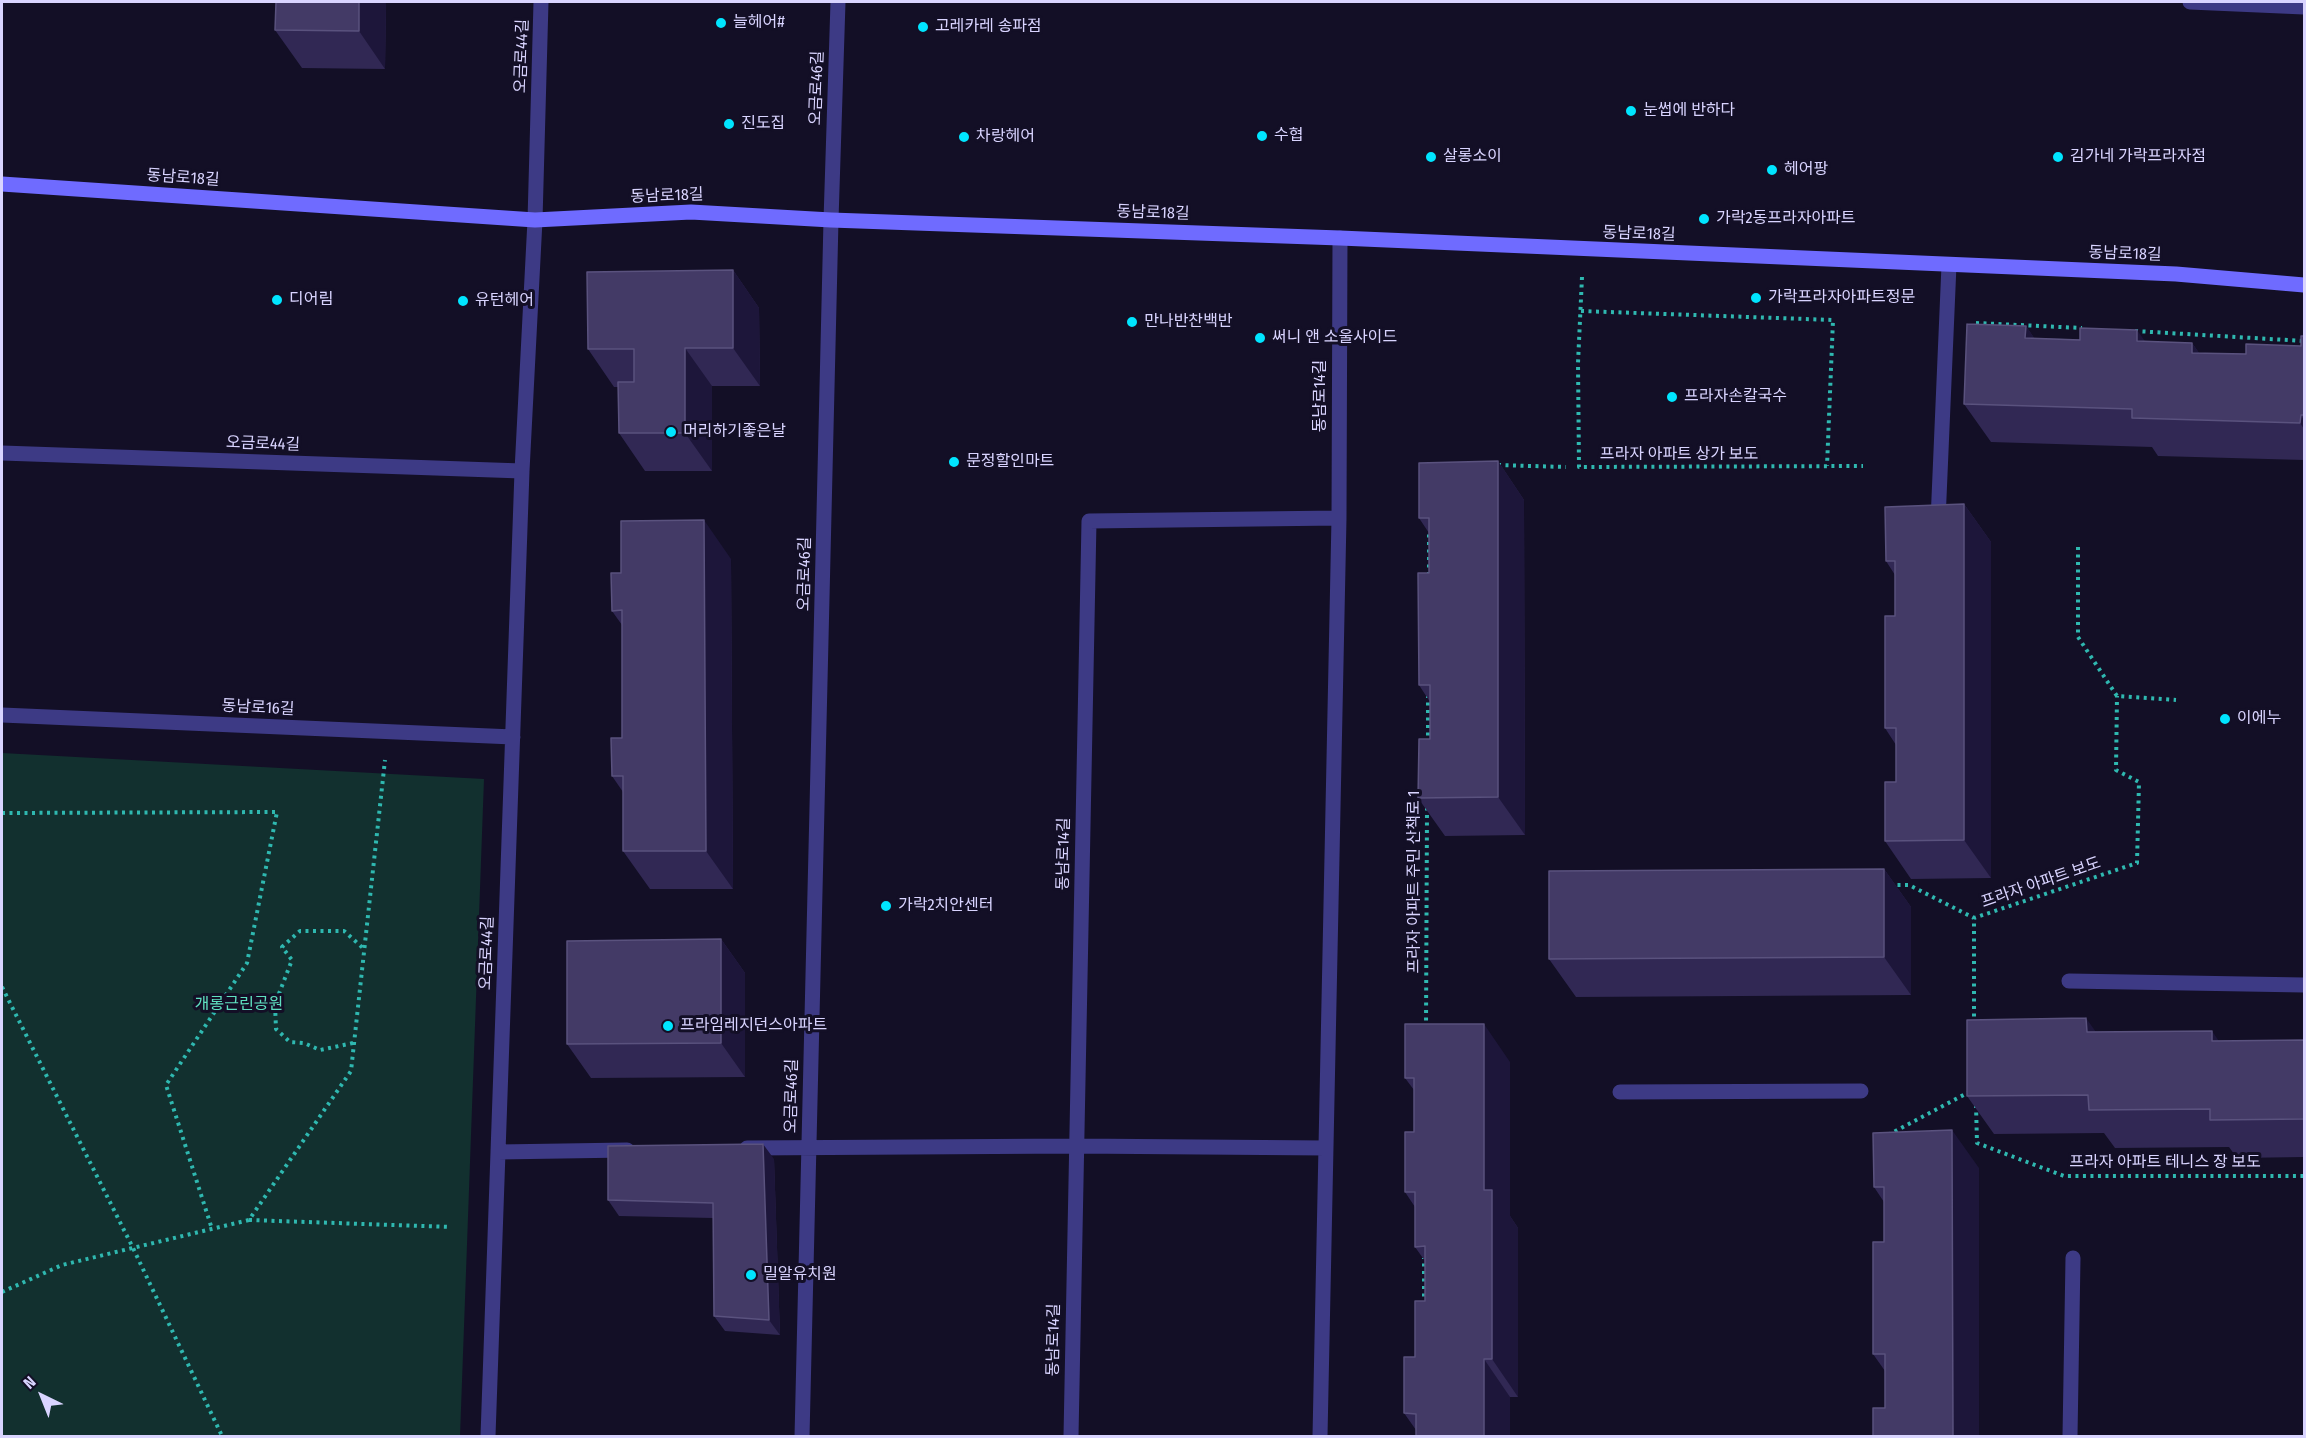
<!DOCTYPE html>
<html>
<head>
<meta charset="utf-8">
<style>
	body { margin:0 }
	#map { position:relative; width:2306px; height:1438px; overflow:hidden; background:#130f26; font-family:"Fira Sans Condensed",sans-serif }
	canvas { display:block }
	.frame { position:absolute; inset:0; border:3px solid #d9d4ff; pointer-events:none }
	.north { position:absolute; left:12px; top:1366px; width:60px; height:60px; -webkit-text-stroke:4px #130f26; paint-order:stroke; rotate:317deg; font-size:16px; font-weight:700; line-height:24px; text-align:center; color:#d9d4ff }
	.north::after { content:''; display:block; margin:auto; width:21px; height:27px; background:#d9d4ff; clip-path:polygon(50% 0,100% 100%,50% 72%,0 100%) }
</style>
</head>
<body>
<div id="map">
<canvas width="2306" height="1438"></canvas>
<div class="frame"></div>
<div class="north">N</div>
</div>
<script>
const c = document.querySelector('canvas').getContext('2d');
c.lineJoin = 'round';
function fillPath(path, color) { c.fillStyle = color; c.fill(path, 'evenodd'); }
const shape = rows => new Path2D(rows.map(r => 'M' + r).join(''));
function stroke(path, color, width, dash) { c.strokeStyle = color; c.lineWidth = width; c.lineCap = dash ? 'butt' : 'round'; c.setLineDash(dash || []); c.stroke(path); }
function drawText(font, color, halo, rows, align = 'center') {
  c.font = font + ' "Fira Sans Condensed","Noto Sans KR",sans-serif'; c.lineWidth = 6; c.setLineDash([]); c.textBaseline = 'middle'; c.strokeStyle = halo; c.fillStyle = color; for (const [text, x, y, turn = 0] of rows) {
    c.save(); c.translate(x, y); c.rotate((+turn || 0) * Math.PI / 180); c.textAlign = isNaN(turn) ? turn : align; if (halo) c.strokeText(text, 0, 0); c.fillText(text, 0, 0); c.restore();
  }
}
fillPath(shape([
	[2,753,484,779,460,1436,2,1436]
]), '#12302f');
stroke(shape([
	[1582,277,1578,363,1579,467,1863,466],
	[1581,311,1833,320,1827,466],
	[1976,323,2082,328],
	[2135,331,2304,341],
	[1498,465,1566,467],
	[2078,547,2078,637,2117,696,2176,700],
	[1429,575,1429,529],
	[1428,743,1428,694],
	[2,813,277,812,247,963,166,1085,212,1229],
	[1890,885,1909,885,1974,918],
	[2,987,133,1248,222,1436],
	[1974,1024,1974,918,2137,863,2139,782,2116,770,2117,696],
	[1426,1028,1427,808],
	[353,1043,320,1050,304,1043,290,1042,276,1029,275,1004,292,960,282,947,300,931,344,931,364,949],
	[1976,1105,1977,1143,2064,1176,2304,1176],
	[1888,1135,1971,1091],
	[249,1220,451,1227],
	[2,1292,62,1265,249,1220,351,1071,385,760],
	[1424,1304,1424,1258]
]), '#2fb8b0', 4, [3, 4.5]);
stroke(shape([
	[1938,521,1949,265],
	[2069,981,2304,985],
	[1620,1092,1861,1091],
	[2070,1436,2073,1258]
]), '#3d3a85', 15);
stroke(shape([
	[2190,2,2304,7],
	[2,453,522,471],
	[2,715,513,737],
	[747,1148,1076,1146,1326,1148],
	[498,1152,627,1150],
	[488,1436,522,471,535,220,541,2],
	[802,1436,831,220,838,2],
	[1071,1436,1089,521,1339,518],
	[1320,1436,1339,518,1340,238]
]), '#3d3a85', 15);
stroke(shape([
	[2,184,535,220,691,212,831,220,1340,238,2176,274,2304,285]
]), '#6f6bff', 15);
fillPath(shape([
	[386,2,385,69,302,68,275,30],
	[733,270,759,308,760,386,712,386,712,471,645,471,619,433,618,387,614,387,588,349],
	[2026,326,2034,338,2192,343,2199,353,2246,354,2301,346,2304,336,2304,460,2158,456,2152,447,1991,442,1964,404],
	[1498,461,1524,500,1525,835,1445,836,1418,798,1430,739,1430,702,1419,685,1429,573,1429,533,1419,518],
	[1964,504,1991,542,1991,878,1911,879,1885,841,1896,782,1896,745,1885,728,1895,616,1895,575,1886,561],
	[731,559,733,889,650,889,623,851,623,792,612,776,622,738,622,625,612,611,621,573],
	[1884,869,1911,907,1911,995,1576,997,1549,959],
	[721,939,745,973,745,1077,591,1078,567,1044],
	[2096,1032,2218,1041,2304,1040,2304,1157,2237,1158,2229,1147,2115,1148,2104,1133,1994,1134,1967,1096],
	[1510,1062,1510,1216,1518,1228,1518,1397,1510,1397,1416,1430,1404,1413,1425,1301,1425,1261,1415,1247,1415,1207,1405,1192,1414,1132,1414,1090,1405,1078],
	[774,1159,780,1335,725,1331,714,1316,713,1218,619,1216,608,1200],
	[1979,1168,1979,1437,1873,1437,1885,1408,1885,1371,1873,1354,1884,1242,1884,1202,1874,1187]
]), '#312854');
fillPath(shape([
	[359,2,386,2,385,69,359,31],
	[733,270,759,308,760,386,733,348],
	[2026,326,2052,364,2025,338],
	[2137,330,2164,368,2137,341],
	[2192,343,2219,381,2192,353],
	[685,348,712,386,712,471,685,433],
	[2301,415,2304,420,2304,429,2300,423],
	[1498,461,1524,500,1525,835,1498,797],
	[1964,504,1991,542,1991,878,1964,840],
	[704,520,731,559,733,889,706,851],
	[1884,869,1911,907,1911,995,1884,957],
	[721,939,745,973,745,1077,721,1043],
	[2086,1018,2113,1056,2087,1032],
	[1484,1024,1510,1062,1510,1216,1518,1228,1518,1397,1492,1359,1484,1190],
	[2212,1031,2238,1069,2212,1041],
	[1952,1130,1979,1168,1979,1437,1953,1437],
	[763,1144,774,1159,780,1335,769,1320],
	[1484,1359,1510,1397,1510,1437,1484,1437]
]), '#1d163a');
const building = shape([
	[276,2,359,2,359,31,275,30,276,2],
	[733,270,733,348,685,348,685,433,619,433,618,382,634,382,634,349,588,349,587,272,733,270],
	[1967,324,2026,326,2025,338,2080,340,2080,328,2137,330,2137,341,2192,343,2192,353,2246,354,2246,344,2301,346,2301,336,2304,336,2304,415,2301,415,2300,423,2132,418,2132,409,1964,404,1967,324],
	[1498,461,1498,797,1418,798,1419,739,1430,739,1430,685,1419,685,1418,573,1429,573,1429,518,1419,518,1419,463,1498,461],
	[1964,504,1964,840,1885,841,1885,782,1896,782,1896,728,1885,728,1885,616,1895,616,1895,561,1886,561,1885,507,1964,504],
	[704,520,706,851,623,851,623,776,612,776,611,738,622,738,622,610,612,611,611,573,621,573,621,521,704,520],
	[1884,869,1884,957,1549,959,1549,871,1884,869],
	[721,939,721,1043,567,1044,567,941,721,939],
	[2086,1018,2087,1032,2212,1031,2212,1041,2304,1040,2304,1119,2210,1120,2210,1109,2089,1110,2088,1095,1967,1096,1967,1020,2086,1018],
	[1405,1024,1484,1024,1484,1190,1492,1190,1492,1359,1484,1359,1484,1437,1416,1437,1416,1414,1404,1413,1404,1357,1415,1357,1415,1301,1425,1301,1425,1246,1415,1247,1415,1192,1405,1192,1405,1132,1414,1132,1414,1078,1405,1078,1405,1024],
	[1952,1130,1953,1437,1873,1437,1873,1408,1885,1408,1885,1354,1873,1354,1873,1242,1884,1242,1884,1187,1874,1187,1873,1133,1952,1130],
	[763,1144,769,1320,714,1316,713,1203,608,1200,608,1146,763,1144]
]);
fillPath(building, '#433a66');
stroke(building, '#5a527e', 1.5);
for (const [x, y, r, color] of [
	[721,23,6,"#00e5ff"],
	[923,27,6,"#00e5ff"],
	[1631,111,6,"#00e5ff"],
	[729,124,6,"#00e5ff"],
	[1262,136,6,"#00e5ff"],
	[964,137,6,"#00e5ff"],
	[1431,157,6,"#00e5ff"],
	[2058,157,6,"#00e5ff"],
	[1772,170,6,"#00e5ff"],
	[1704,219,6,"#00e5ff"],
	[1756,298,6,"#00e5ff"],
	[277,300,6,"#00e5ff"],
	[463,301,6,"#00e5ff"],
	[1132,322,6,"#00e5ff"],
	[1260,338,6,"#00e5ff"],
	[1672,397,6,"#00e5ff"],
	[671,432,6,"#00e5ff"],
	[954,462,6,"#00e5ff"],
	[2225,719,6,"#00e5ff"],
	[886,906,6,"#00e5ff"],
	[668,1026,6,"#00e5ff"],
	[751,1275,6,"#00e5ff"]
]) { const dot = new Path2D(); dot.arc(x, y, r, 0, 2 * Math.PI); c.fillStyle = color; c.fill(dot); stroke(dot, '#130f26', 2); }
drawText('16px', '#d9d4ff', '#130f26', [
	["늘헤어#",733,23],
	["고레카레 송파점",935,27],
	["눈썹에 반하다",1643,111],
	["진도집",741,124],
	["수협",1274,136],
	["차랑헤어",976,137],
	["살롱소이",1443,157],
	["김가네 가락프라자점",2070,157],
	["헤어팡",1784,170],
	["가락2동프라자아파트",1716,219],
	["가락프라자아파트정문",1768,298],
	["디어림",289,300],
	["유턴헤어",475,301],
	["만나반찬백반",1144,322],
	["써니 앤 소울사이드",1272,338],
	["프라자손칼국수",1684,397],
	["머리하기좋은날",683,432],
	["문정할인마트",966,462],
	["이에누",2237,719],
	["가락2치안센터",898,906],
	["프라임레지던스아파트",680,1026],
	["밀알유치원",763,1275]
], 'left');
drawText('16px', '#d9d4ff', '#130f26', [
	["오금로44길",522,56,-88],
	["오금로46길",817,88,-88],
	["동남로18길",183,178,4],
	["동남로18길",667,196,-2],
	["동남로18길",1153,213,2],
	["동남로18길",1639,234,2],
	["동남로18길",2125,254,2],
	["동남로14길",1321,396,-90],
	["오금로44길",263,444,2],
	["프라자 아파트 상가 보도",1679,455],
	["오금로46길",805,574,-89],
	["동남로16길",258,708,3],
	["동남로14길",1064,854,-89],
	["프라자 아파트 주민 산책로 1",1415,882,-90],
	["프라자 아파트 보도",2041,883,-19],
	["오금로44길",487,953,-88],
	["오금로46길",792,1096,-89],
	["프라자 아파트 테니스 장 보도",2165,1163],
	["동남로14길",1054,1340,-89]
]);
drawText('16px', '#5fe0c0', '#130f26', [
	["개롱근린공원",239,1005]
]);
</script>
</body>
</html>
